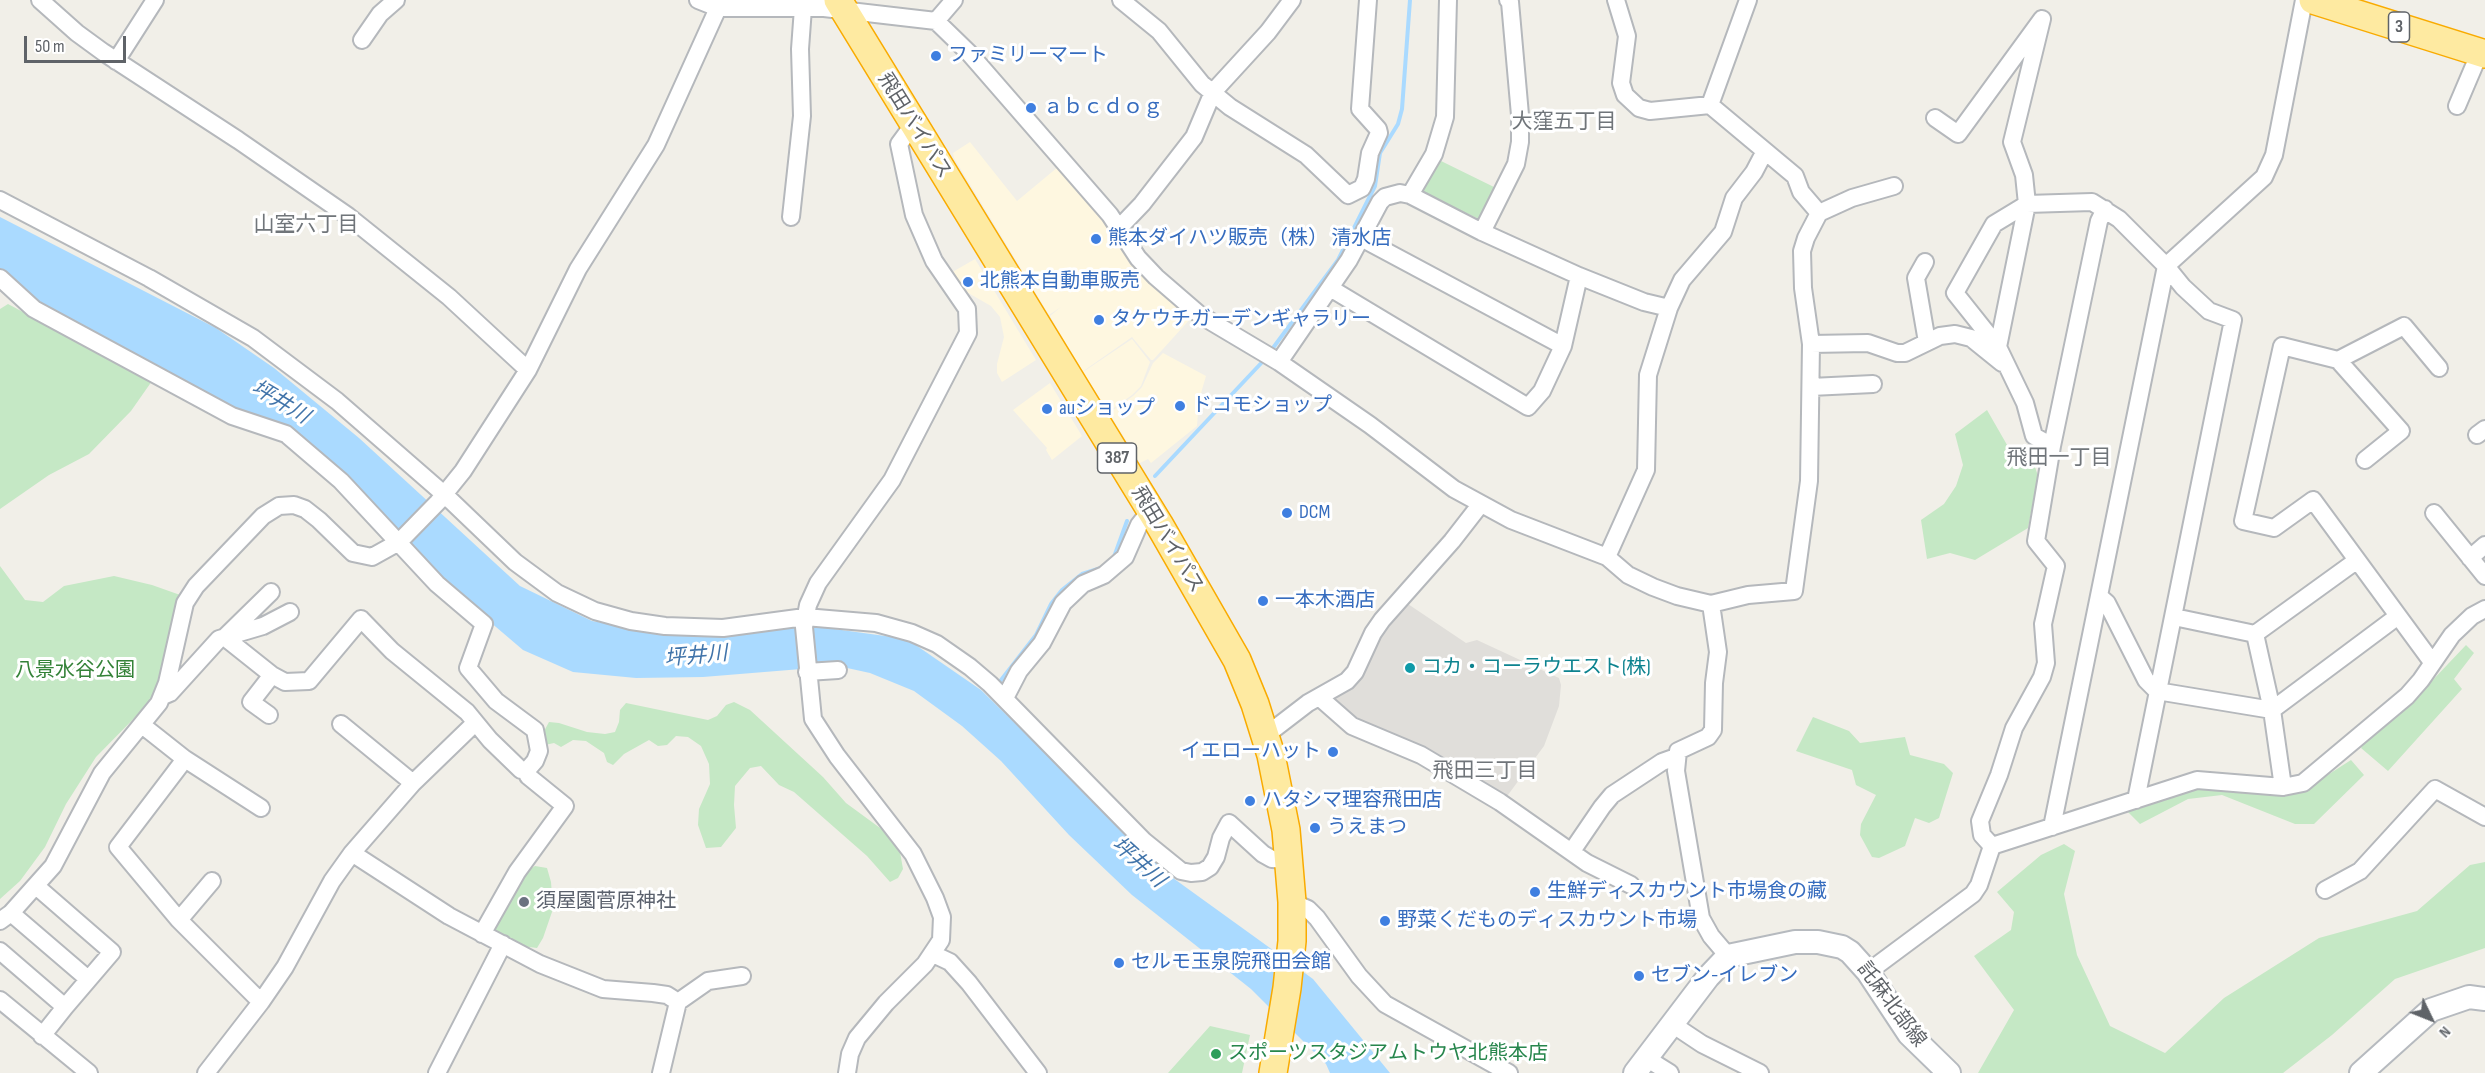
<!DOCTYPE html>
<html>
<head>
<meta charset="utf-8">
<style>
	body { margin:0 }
	#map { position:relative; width:2485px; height:1073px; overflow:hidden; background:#f1efe8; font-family:"Sofia Sans Condensed",sans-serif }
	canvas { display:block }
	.north { position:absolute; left:2401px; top:989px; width:60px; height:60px; -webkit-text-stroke:4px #fff; paint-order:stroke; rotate:133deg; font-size:16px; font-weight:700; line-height:24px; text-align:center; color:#5f6368 }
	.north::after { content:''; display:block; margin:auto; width:21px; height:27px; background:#5f6368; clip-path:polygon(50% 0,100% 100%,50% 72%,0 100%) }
	.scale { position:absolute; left:24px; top:36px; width:102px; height:27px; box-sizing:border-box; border:3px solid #5f6368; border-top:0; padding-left:8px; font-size:18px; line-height:21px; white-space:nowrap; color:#5f6368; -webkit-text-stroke:4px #fff; paint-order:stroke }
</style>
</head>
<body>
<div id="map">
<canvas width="2485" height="1073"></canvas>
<div class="north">N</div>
<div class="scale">50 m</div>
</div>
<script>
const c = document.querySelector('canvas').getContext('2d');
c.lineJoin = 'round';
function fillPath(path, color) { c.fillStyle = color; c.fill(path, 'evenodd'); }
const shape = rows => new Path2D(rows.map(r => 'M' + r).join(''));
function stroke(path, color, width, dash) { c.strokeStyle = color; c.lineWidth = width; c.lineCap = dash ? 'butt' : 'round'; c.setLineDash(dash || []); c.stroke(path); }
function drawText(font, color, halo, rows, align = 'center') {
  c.font = font + ' "Sofia Sans Condensed","Noto Sans JP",sans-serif'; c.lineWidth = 6; c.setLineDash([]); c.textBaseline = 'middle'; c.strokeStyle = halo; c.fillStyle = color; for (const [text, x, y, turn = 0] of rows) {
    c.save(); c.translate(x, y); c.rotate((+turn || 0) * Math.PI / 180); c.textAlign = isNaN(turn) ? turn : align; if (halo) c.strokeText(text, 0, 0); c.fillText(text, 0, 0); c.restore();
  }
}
fillPath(shape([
	[970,142,1017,201,1058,167,1192,317,1153,360,1151,360,1132,337,1082,372,1050,316,1061,307,1049,315,954,158,953,153],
	[975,259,1036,360,1002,382,997,373,997,364,1004,337,1000,317,991,306,956,286,949,274],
	[1132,339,1150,362,1141,386,1132,395,1108,412,1083,372],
	[1163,353,1206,376,1199,400,1197,426,1151,463,1148,459,1140,463,1109,413,1133,396,1142,387,1153,363],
	[1050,383,1082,436,1052,460,1046,450,1047,448,1013,410]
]), '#fef7e0');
fillPath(shape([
	[1405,602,1466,643,1477,640,1559,678,1561,685,1559,706,1544,746,1505,799,1359,725,1329,697]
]), '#e0deda');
fillPath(shape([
	[1439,160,1496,188,1479,219,1422,192],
	[8,304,152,381,131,411,89,454,49,475,0,509,0,309],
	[1987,410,2018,464,2033,461,2038,476,2028,528,1975,560,1950,553,1927,559,1921,520,1944,504,1956,486,1963,465,1955,434],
	[0,566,25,600,43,602,64,586,114,576,152,585,183,596,160,682,150,702,96,757,66,804,45,847,20,881,0,899],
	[2466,645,2474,653,2454,679,2462,689,2388,771,2361,748,2366,740,2411,703],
	[734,702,750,710,823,777,846,803,891,836,900,852,903,869,898,878,890,882,867,856,794,792,779,785,761,766,750,768,735,786,734,805,736,828,721,847,706,848,698,825,699,809,710,784,709,764,701,746,688,737,676,736,667,745,658,746,649,740,624,754,613,765,607,762,604,753,586,741,573,740,561,747,554,743,545,745,543,733,549,722,559,723,587,732,605,734,615,732,619,722,620,710,626,703,708,720,717,716,726,705],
	[1813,717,1849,731,1860,743,1905,737,1910,755,1944,764,1953,773,1939,818,1929,823,1915,818,1905,846,1879,858,1872,857,1860,835,1861,824,1876,795,1856,785,1852,770,1796,751],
	[2351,760,2364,775,2314,824,2295,824,2222,795,2188,799,2140,824,2127,811,2188,789,2229,785,2285,796,2312,785],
	[2064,844,2075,851,2064,894,2077,955,2110,1026,2165,1053,2224,998,2319,938,2417,911,2470,865,2485,862,2485,948,2395,979,2332,1035,2283,1073,1978,1073,2014,1010,1974,956,2011,930,2014,912,1997,892,2041,855],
	[535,866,547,868,551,882,553,909,543,938,537,948,522,946,498,933,493,927,521,875],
	[1210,1026,1250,1035,1242,1073,1168,1073]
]), '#c5e8c5');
fillPath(shape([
	[0,217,216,328,274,368,359,438,520,586,592,621,673,635,798,624,907,639,981,690,1173,878,1313,979,1390,1073,1330,1073,1326,1064,1251,989,1132,895,1069,835,1001,761,962,726,914,691,870,673,838,666,703,677,636,678,573,672,523,650,469,604,348,479,255,421,30,300,0,271]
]), '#aadaff');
stroke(shape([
	[1270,352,1338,260,1375,186,1380,153,1398,124,1402,109,1410,0],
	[1155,476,1266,358],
	[1114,557,1127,521],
	[998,684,1036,635,1051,604,1062,590,1082,574,1101,568]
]), '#aadaff', 4);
const minor = shape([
	[40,0,77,33,103,52,238,140,348,216,449,297,528,370],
	[698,0,718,8,824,8,936,21,969,53,1110,215,1138,258,1156,277,1200,315,1279,362,1370,425,1454,489,1511,520,1607,557,1628,575,1653,587,1677,596,1711,604,1748,595,1794,591,1809,481,1811,344,1803,288,1802,251,1806,238,1819,213,1801,192,1795,176,1710,105,1650,111,1639,108,1625,95,1621,83,1627,36,1616,0],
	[1121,0,1159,31,1202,84,1230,107,1306,155,1348,195,1362,188,1366,179,1370,153,1379,133,1378,129,1360,109,1368,0],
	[936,21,954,0],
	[362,40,380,14,396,0],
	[116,61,155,0],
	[1710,105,1748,0],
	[2457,106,2480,52],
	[1935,118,1958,134,2042,19,2012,142,2024,175,2027,204,1998,347],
	[1410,195,1434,154,1445,117,1448,0],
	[0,200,149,278,253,338,337,401,445,495,515,562,557,593,595,611,631,621,665,626,723,628,805,617,876,623,912,633,937,644,970,667,990,684,1144,841,1181,871,1191,873,1202,872,1210,867,1216,857,1221,838,1229,823,1263,854,1272,859,1289,860],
	[1819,213,1852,198,1894,186],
	[791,217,802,116,800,49,803,8],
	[1119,228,1142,204,1194,137,1213,92,1268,32,1292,0],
	[1482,232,1516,164,1520,142,1520,115,1510,2,1508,0],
	[1361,238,1563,346],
	[1925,262,1916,278,1927,342],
	[0,278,34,309,232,416,286,434,341,481,437,584,484,624,468,668,496,701,535,730,539,751,535,761,528,769,528,776,565,806,517,872,482,934],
	[1330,288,1528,407,1542,391,1563,346,1579,276],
	[1811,344,1868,343,1897,353,1905,353,1940,336,1955,334,1971,338,2002,363],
	[2338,360,2404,326,2439,368],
	[1279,362,1349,260,1380,202,1385,197,1400,193,1410,195,1482,232,1579,276,1644,302,1669,308],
	[1811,387,1873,384],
	[2477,435,2485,429],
	[2052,446,2034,436,2025,403,1998,347,1955,293,1994,224,2027,204,2092,202,2119,219,2166,266,2183,287,2209,311,2233,320,2136,800],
	[2365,460,2401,431,2338,360,2282,346,2243,521,2274,528,2313,500,2432,662],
	[2434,513,2485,576],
	[1607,557,1646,470,1648,375,1669,308,1682,280,1723,232,1734,198,1754,172,1765,151],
	[2470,558,2485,545],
	[271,592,226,636,228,640,272,675,285,682,309,681,361,619,392,651,467,712,490,740,521,770,528,769],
	[2099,596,2107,603,2146,680,2157,691,2272,710,2398,616],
	[1711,604,1718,652,1714,683,1713,730,1708,737,1678,751,1676,771,1701,918,1711,936,1728,956],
	[2174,617,2255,634,2356,561],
	[2255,634,2272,710,2283,787],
	[807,672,838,670],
	[163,696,170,693,219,639,263,626,290,612],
	[1319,697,1352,726,1421,755,1500,802,1587,863,1631,885],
	[1005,698,1019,671,1042,643,1063,603,1083,584,1104,575,1125,557,1139,525,1150,511],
	[269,715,251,702,272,675],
	[341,724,413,783],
	[142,725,185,759,261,808],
	[1265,736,1308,703,1347,681,1355,672,1373,633,1382,620,1452,541,1480,505],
	[185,759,118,847,179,920,212,881],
	[2052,827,2166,266,2264,177,2274,155,2304,0],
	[1992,846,1982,835,1980,821,1999,775,2014,728,2042,677,2046,663,2043,624,2056,566,2036,541,2052,446,2099,221,2105,209],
	[1992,846,2197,780,2283,787,2303,783,2407,696,2421,680,2452,635,2472,616,2485,609],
	[1572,851,1602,807,1612,795,1662,762,1676,757],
	[352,853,449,916,540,964,603,989,653,993,667,995,678,1002],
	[36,886,112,952,65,1007],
	[2325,890,2360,871,2435,789,2485,817],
	[1292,902,1308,909,1317,918,1359,976,1385,1004,1509,1073],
	[11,913,88,979],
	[179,920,261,1002],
	[0,921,11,913,53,866,102,773,159,703,167,683,185,603,196,586,263,516,279,506,294,505,305,509,319,520,353,553,372,557,399,542,438,502,463,471,528,370,578,269,656,145,718,8],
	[0,951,65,1007,42,1036],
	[933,954,950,962,969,983,1038,1073],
	[1868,972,1973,894,1979,885,1992,846],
	[0,1000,89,1073],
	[1672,1024,1702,1044,1760,1073],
	[1646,1058,1670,1073],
	[206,1073,261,1002,285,967,332,881,352,853,413,783,475,723],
	[437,1073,503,944],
	[661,1073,678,1002,708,981,742,976],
	[847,1073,850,1054,857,1038,886,1003,925,964,941,940,942,917,935,898,913,854,837,756,813,719,804,627,808,605,818,583,892,480,968,333,967,309,934,261,914,215,899,144,913,125]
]);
const secondary = shape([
	[1635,1073,1708,977,1728,956,1795,942,1818,942,1842,947,1850,952,1868,972,1909,1034,1949,1073],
	[2361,1073,2431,1010,2469,997,2485,999]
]);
const trunk = shape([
	[838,0,1159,524,1237,660,1255,704,1271,755,1286,830,1292,902,1292,941,1287,988,1273,1073],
	[2313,0,2485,54]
]);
stroke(minor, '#b5b8bc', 20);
stroke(secondary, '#b6babf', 26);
stroke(trunk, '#f9ab00', 30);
stroke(minor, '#fff', 16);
stroke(secondary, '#fff', 22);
stroke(trunk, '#feeaa1', 27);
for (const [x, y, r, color] of [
	[936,56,6,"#3f7fe0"],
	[1031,108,6,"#3f7fe0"],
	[1096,239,6,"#3f7fe0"],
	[968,282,6,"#3f7fe0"],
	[1099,320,6,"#3f7fe0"],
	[1180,406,6,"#3f7fe0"],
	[1047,409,6,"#3f7fe0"],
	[1287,513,6,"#3f7fe0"],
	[1263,601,6,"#3f7fe0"],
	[1410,668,6,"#0f9aa8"],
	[1333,752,6,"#3f7fe0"],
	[1250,801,6,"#3f7fe0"],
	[1315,828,6,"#3f7fe0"],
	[1535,892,6,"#3f7fe0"],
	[524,902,6,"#6b7280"],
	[1385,921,6,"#3f7fe0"],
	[1119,963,6,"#3f7fe0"],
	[1639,976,6,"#3f7fe0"],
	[1216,1054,6,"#2e9e5b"]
]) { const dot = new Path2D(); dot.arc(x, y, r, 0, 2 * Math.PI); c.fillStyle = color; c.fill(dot); stroke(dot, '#fff', 2); }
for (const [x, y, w] of [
	[2399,27,21],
	[1117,458,39]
]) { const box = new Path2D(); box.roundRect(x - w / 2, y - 15, w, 30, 4.5); c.fillStyle = '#fff'; c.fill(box); stroke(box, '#5f6368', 1.5); }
drawText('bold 18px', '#5f6368', null, [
	["3",2399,27],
	["387",1117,458]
]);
drawText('20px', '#366cbe', '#fff', [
	["ファミリーマート",948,56],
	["ａｂｃｄｏｇ",1043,108],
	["熊本ダイハツ販売（株） 清水店",1108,239],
	["北熊本自動車販売",980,282],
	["タケウチガーデンギャラリー",1111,320],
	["ドコモショップ",1192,406],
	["auショップ",1059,409],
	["DCM",1299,513],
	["一本木酒店",1275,601],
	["イエローハット",1321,752,"right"],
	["ハタシマ理容飛田店",1262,801],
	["うえまつ",1327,828],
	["生鮮ディスカウント市場食の藏",1547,892],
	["野菜くだものディスカウント市場",1397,921],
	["セルモ玉泉院飛田会館",1131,963],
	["セブン-イレブン",1651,976]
], 'left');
drawText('20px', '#5f6368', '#fff', [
	["飛田バイパス",914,126,58],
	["飛田バイパス",1167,540,59],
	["託麻北部線",1891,1005,53]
]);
drawText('20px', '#0d838f', '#fff', [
	["コカ・コーラウエスト(株)",1422,668]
], 'left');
drawText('20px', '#348238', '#fff', [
	["八景水谷公園",75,671]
]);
drawText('20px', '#5b616d', '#fff', [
	["須屋園菅原神社",536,902]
], 'left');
drawText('20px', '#27864d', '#fff', [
	["スポーツスタジアムトウヤ北熊本店",1228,1054]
], 'left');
drawText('21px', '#70757a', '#fff', [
	["大窪五丁目",1564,123],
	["山室六丁目",306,226],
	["飛田一丁目",2059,459],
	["飛田三丁目",1485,772]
]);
drawText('italic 21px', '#4174aa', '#fff', [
	["坪井川",280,403,31],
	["坪井川",696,657,-5],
	["坪井川",1138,863,42]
]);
</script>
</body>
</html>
